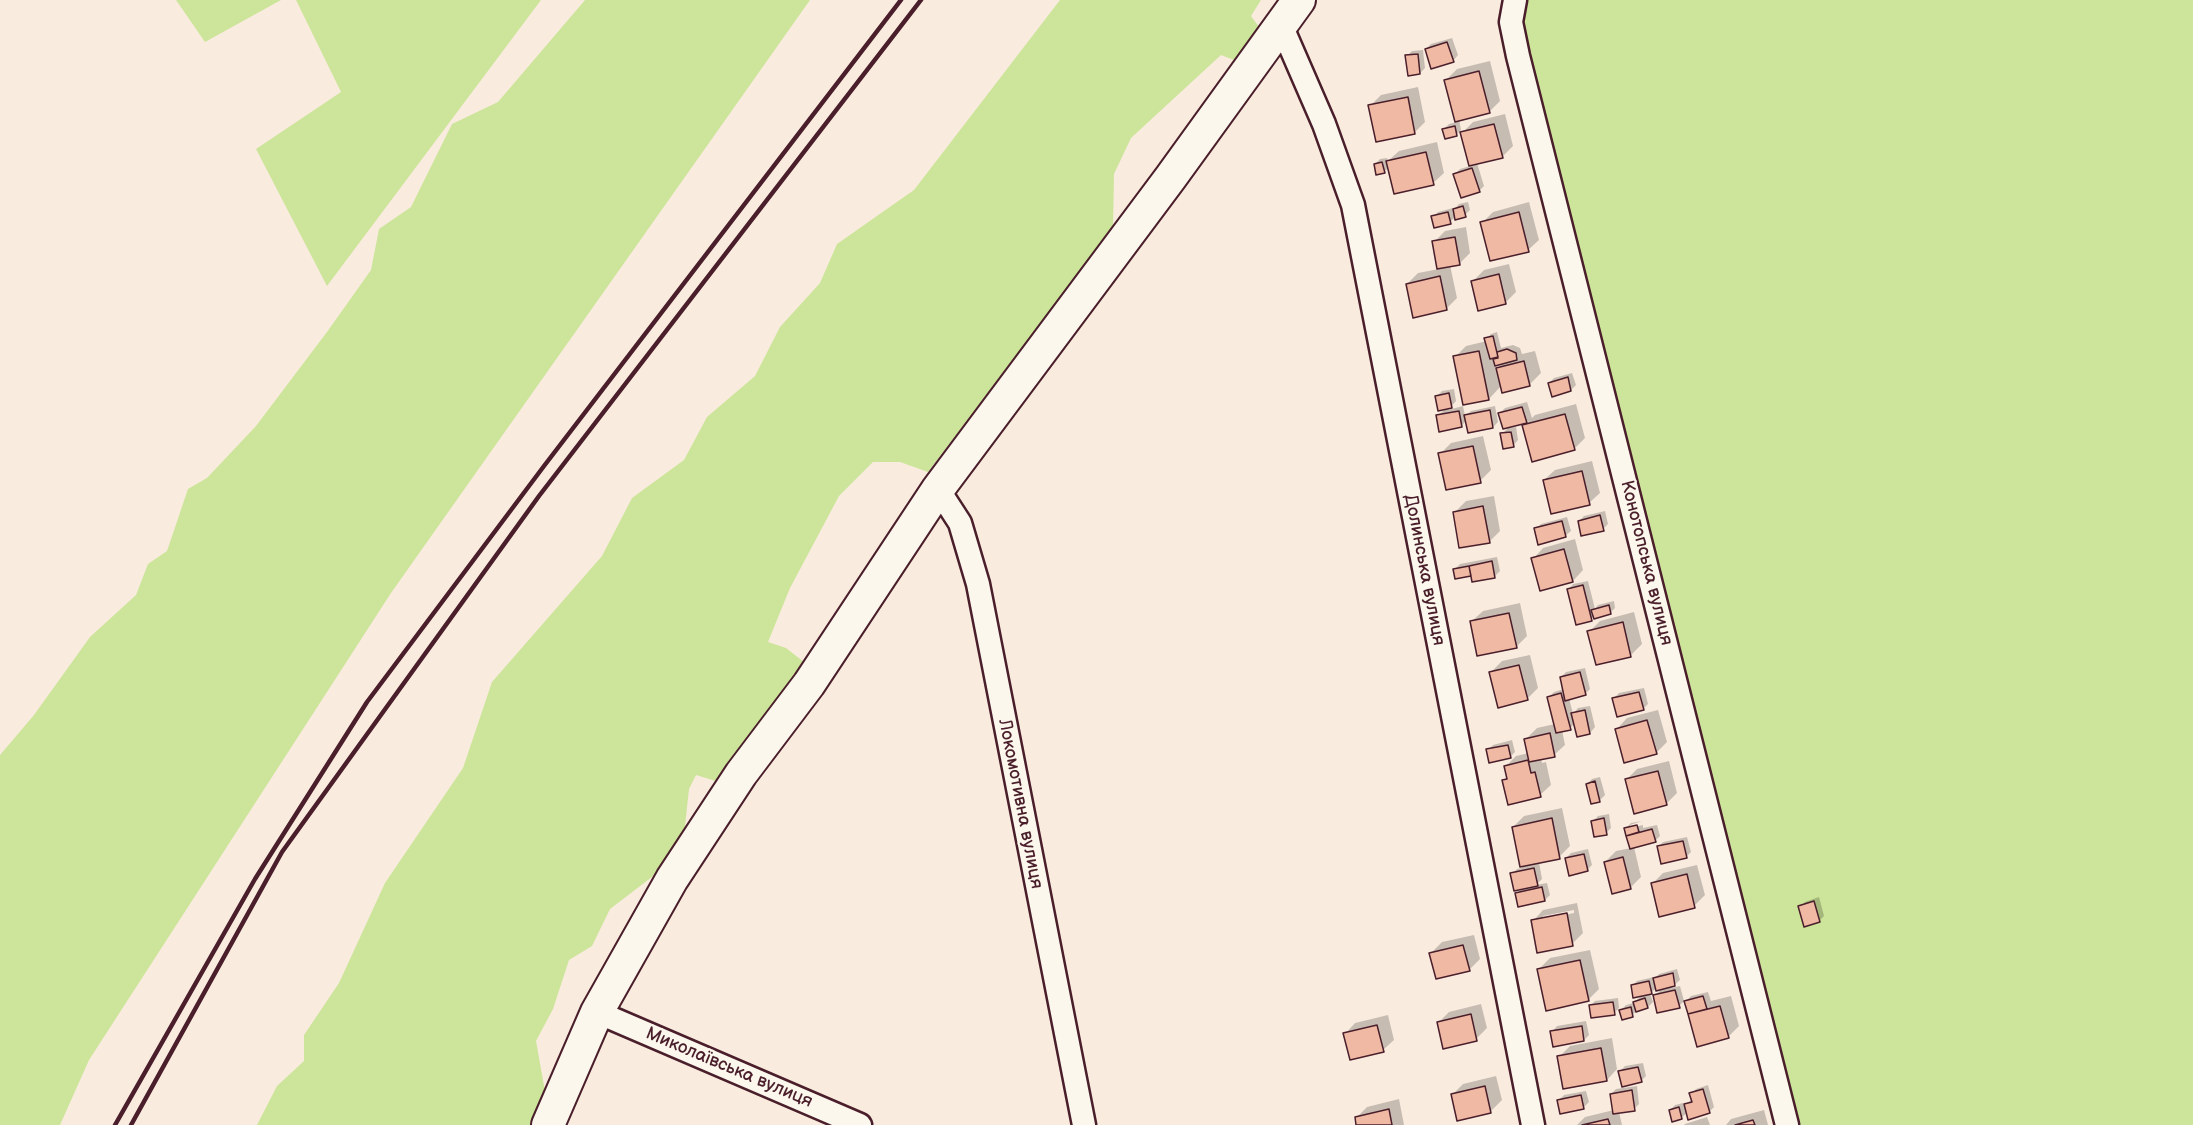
<!DOCTYPE html>
<html>
<head>
<meta charset="utf-8">
<style>
	body { margin:0 }
	canvas { display:block; background:#f9ebde }
</style>
</head>
<body>
<canvas width="2193" height="1125"></canvas>
<script>
const c = document.querySelector('canvas').getContext('2d');
c.lineJoin = 'round';
function fillPath(path, color) { c.fillStyle = color; c.fill(path, 'evenodd'); }
const shape = rows => new Path2D(rows.map(r => 'M' + r).join(''));
function stroke(path, color, width, dash) { c.strokeStyle = color; c.lineWidth = width; c.lineCap = dash ? 'butt' : 'round'; c.setLineDash(dash || []); c.stroke(path); }
function drawText(font, color, halo, rows, align = 'center') {
  c.font = font + ' "Balsamiq Sans",sans-serif'; c.lineWidth = 4.5; c.setLineDash([]); c.textBaseline = 'middle'; c.strokeStyle = halo; c.fillStyle = color; for (const [text, x, y, turn = 0] of rows) {
    c.save(); c.translate(x, y); c.rotate((+turn || 0) * Math.PI / 180); c.textAlign = isNaN(turn) ? turn : align; if (halo) c.strokeText(text, 0, 0); c.fillText(text, 0, 0); c.restore();
  }
}
fillPath(shape([
	[176,0,281,0,205,42],
	[296,0,541,0,327,286,256,149,341,92],
	[585,0,810,0,391,593,89,1060,60,1125,0,1125,0,755,34,715,90,637,136,595,148,564,167,551,188,489,207,478,256,426,327,332,371,270,379,229,411,207,452,124,498,102],
	[1060,0,1261,0,1251,16,1262,31,1239,62,1221,55,1131,138,1114,174,1113,228,928,472,900,462,873,462,839,496,790,588,768,642,786,648,809,666,729,785,696,775,689,789,682,854,610,909,592,946,569,960,553,1009,536,1041,546,1097,535,1125,257,1125,277,1086,304,1061,304,1035,339,983,385,883,463,768,492,682,602,556,632,498,684,460,707,417,755,376,780,327,820,283,837,244,914,190],
	[1525,0,2193,0,2193,1125,1797,1125,1543,109,1520,30]
]), '#cde59a');
fillPath(shape([
	[1452,38,1458,55,1453,61,1426,49,1431,44],
	[1423,50,1425,68,1420,73,1407,56,1412,51],
	[1490,61,1500,101,1489,112,1459,119,1461,130,1456,135,1444,129,1449,124,1457,122,1446,80,1457,69],
	[1418,87,1425,122,1414,133,1370,106,1381,95],
	[1505,114,1513,146,1502,157,1477,163,1484,186,1479,191,1455,174,1460,169,1470,166,1462,133,1473,122],
	[1437,142,1444,173,1433,183,1389,167,1384,172,1375,164,1380,159,1387,158,1388,161,1399,151],
	[1468,202,1470,210,1465,215,1456,216,1450,222,1433,217,1438,212,1453,208,1453,211,1459,204],
	[1529,202,1539,240,1528,250,1482,223,1493,212],
	[1466,227,1470,253,1459,264,1450,265,1457,298,1446,309,1407,284,1418,273,1439,269,1434,242,1445,231],
	[1509,264,1516,292,1505,303,1473,281,1484,270],
	[1497,332,1501,348,1513,345,1520,348,1522,354,1535,351,1541,373,1530,384,1503,391,1501,386,1489,399,1455,357,1466,346,1487,341,1486,339,1491,334],
	[1504,362,1496,370,1495,364],
	[1572,373,1576,385,1571,390,1549,383,1554,378],
	[1454,389,1456,401,1448,410,1463,406,1465,416,1471,411,1495,406,1498,422,1493,427,1467,420,1461,426,1438,416,1446,408,1437,396,1442,391],
	[1527,402,1532,418,1535,415,1576,404,1585,438,1574,449,1524,426,1529,421,1504,428,1500,413,1505,408],
	[1516,427,1518,440,1513,446,1502,434,1508,428],
	[1483,436,1491,470,1480,481,1440,454,1451,443],
	[1592,461,1600,493,1589,503,1544,480,1555,470],
	[1494,496,1500,531,1489,542,1455,512,1466,501],
	[1605,511,1608,524,1603,529,1579,521,1584,516],
	[1567,517,1571,531,1565,536,1536,529,1541,524],
	[1575,539,1583,570,1573,581,1533,559,1543,548],
	[1497,557,1500,571,1495,576,1472,574,1455,569,1460,564],
	[1588,581,1595,609,1598,605,1614,601,1615,608,1610,613,1595,616,1591,619,1568,590,1573,584],
	[1520,603,1527,636,1516,647,1472,621,1483,611],
	[1634,612,1642,644,1631,655,1597,664,1589,632,1600,621],
	[1530,655,1538,688,1527,699,1491,672,1502,661],
	[1585,668,1590,689,1585,694,1569,698,1573,714,1578,708,1590,706,1595,727,1590,733,1578,735,1575,723,1570,728,1562,730,1565,745,1554,755,1541,758,1542,763,1546,762,1551,785,1540,795,1503,781,1508,776,1506,766,1516,756,1529,753,1526,739,1537,728,1555,724,1549,697,1554,692,1564,689,1561,677,1566,672],
	[1644,688,1648,704,1643,709,1614,698,1619,693],
	[1658,710,1667,742,1656,753,1617,729,1627,718],
	[1512,740,1515,752,1510,757,1488,750,1493,745],
	[1669,761,1677,793,1666,804,1626,780,1637,769],
	[1600,777,1605,795,1600,800,1592,802,1587,784,1592,779],
	[1562,808,1570,846,1559,857,1539,862,1542,879,1536,885,1547,883,1550,895,1545,900,1517,894,1523,887,1512,874,1517,869,1522,868,1513,827,1524,816],
	[1609,814,1611,828,1606,833,1593,821,1598,816],
	[1642,821,1630,825,1630,828,1643,825,1643,828,1657,825,1660,836,1655,841,1634,847,1641,877,1630,888,1605,862,1616,851,1631,848,1626,828,1631,823],
	[1687,837,1691,852,1686,857,1658,847,1663,842],
	[1588,849,1592,865,1587,870,1566,858,1571,853],
	[1697,865,1705,895,1694,906,1652,884,1663,873],
	[1819,897,1824,916,1819,921,1800,907,1805,902],
	[1577,903,1583,933,1572,944,1533,921,1543,910],
	[1574,910,1574,913,1543,919,1543,916],
	[1474,935,1480,959,1469,970,1431,953,1442,942],
	[1590,950,1599,989,1588,1000,1539,969,1550,958],
	[1677,969,1680,980,1671,988,1680,986,1684,1001,1679,1006,1654,996,1663,988,1656,988,1650,994,1653,1002,1648,1007,1638,1010,1632,1015,1621,1010,1626,1005,1634,1003,1642,995,1632,986,1637,981,1654,977,1654,979,1659,974],
	[1708,992,1711,1001,1731,996,1739,1026,1728,1037,1698,1045,1686,1001,1691,996],
	[1618,998,1619,1008,1614,1013,1590,1006,1595,1001],
	[1481,1004,1487,1028,1476,1039,1438,1023,1449,1012],
	[1388,1015,1394,1040,1383,1050,1345,1034,1355,1023],
	[1586,1021,1589,1035,1584,1040,1552,1032,1557,1026],
	[1612,1038,1617,1069,1607,1080,1559,1057,1570,1046],
	[1643,1063,1646,1076,1641,1081,1620,1071,1625,1066],
	[1496,1076,1502,1100,1491,1111,1458,1119,1453,1094,1463,1084],
	[1708,1085,1714,1107,1709,1112,1688,1112,1681,1118,1670,1110,1675,1105,1683,1103,1684,1106,1692,1099,1691,1094,1696,1089],
	[1637,1086,1639,1104,1634,1109,1619,1112,1622,1125,1577,1125,1585,1117,1614,1110,1611,1094,1616,1089],
	[1586,1091,1589,1102,1584,1107,1561,1112,1559,1100,1564,1095],
	[1399,1099,1404,1125,1358,1125,1356,1118,1367,1107],
	[1764,1110,1768,1125,1726,1125,1731,1119],
	[1707,1117,1710,1125,1684,1125,1685,1124]
]), '#0003');
const building = shape([
	[1447,42,1454,62,1431,69,1425,49,1447,42],
	[1418,54,1420,74,1408,76,1405,55,1418,54],
	[1479,71,1490,113,1455,122,1444,80,1479,71],
	[1408,97,1415,134,1376,142,1368,105,1408,97],
	[1494,124,1503,158,1469,166,1460,132,1494,124],
	[1455,126,1457,136,1445,139,1442,129,1455,126],
	[1426,152,1434,185,1394,194,1386,161,1426,152],
	[1382,162,1385,173,1376,175,1374,164,1382,162],
	[1472,168,1480,192,1461,198,1453,174,1472,168],
	[1463,206,1466,217,1455,220,1453,209,1463,206],
	[1448,212,1451,224,1434,228,1431,216,1448,212],
	[1519,212,1529,252,1490,261,1480,222,1519,212],
	[1455,237,1460,265,1437,269,1432,241,1455,237],
	[1499,274,1506,304,1478,311,1471,281,1499,274],
	[1440,276,1447,310,1413,318,1406,284,1440,276],
	[1493,336,1498,357,1490,359,1484,338,1493,336],
	[1507,349,1516,353,1517,360,1495,366,1493,359,1498,358,1497,352,1507,349],
	[1479,351,1489,400,1463,405,1453,356,1479,351],
	[1524,361,1530,386,1502,393,1496,368,1524,361],
	[1568,377,1571,391,1552,397,1548,383,1568,377],
	[1449,393,1452,408,1438,411,1435,396,1449,393],
	[1522,407,1527,423,1503,429,1498,413,1522,407],
	[1490,410,1493,428,1468,433,1464,415,1490,410],
	[1459,411,1462,427,1439,432,1436,415,1459,411],
	[1565,414,1575,450,1532,462,1522,425,1565,414],
	[1511,432,1514,447,1503,449,1500,433,1511,432],
	[1473,446,1481,483,1446,490,1438,453,1473,446],
	[1582,471,1590,505,1551,514,1543,480,1582,471],
	[1483,506,1490,543,1459,548,1453,512,1483,506],
	[1600,515,1604,531,1581,536,1578,521,1600,515],
	[1562,521,1566,537,1538,545,1534,528,1562,521],
	[1564,549,1573,582,1540,591,1531,558,1564,549],
	[1492,561,1495,578,1472,582,1469,566,1492,561],
	[1469,566,1471,576,1455,579,1453,569,1469,566],
	[1583,585,1592,621,1576,625,1567,589,1583,585],
	[1609,605,1611,614,1594,619,1591,610,1609,605],
	[1509,613,1517,648,1477,656,1470,621,1509,613],
	[1623,622,1631,657,1596,665,1587,631,1623,622],
	[1519,665,1528,700,1498,708,1489,672,1519,665],
	[1580,672,1586,695,1565,701,1560,677,1580,672],
	[1639,692,1644,710,1617,717,1612,698,1639,692],
	[1561,693,1571,730,1556,733,1547,697,1561,693],
	[1585,710,1590,734,1577,737,1571,713,1585,710],
	[1647,720,1657,754,1624,763,1615,729,1647,720],
	[1550,733,1555,757,1529,762,1524,739,1550,733],
	[1508,745,1511,758,1489,763,1486,749,1508,745],
	[1528,760,1531,773,1535,772,1541,797,1508,805,1502,780,1507,779,1504,766,1528,760],
	[1658,771,1667,805,1634,814,1625,779,1658,771],
	[1595,781,1600,802,1591,804,1586,784,1595,781],
	[1552,818,1560,859,1520,867,1512,827,1552,818],
	[1604,818,1607,835,1594,837,1591,821,1604,818],
	[1637,825,1639,832,1626,836,1624,828,1637,825],
	[1652,829,1656,842,1630,849,1626,836,1652,829],
	[1683,841,1687,858,1661,864,1657,846,1683,841],
	[1584,854,1588,871,1569,876,1565,858,1584,854],
	[1623,857,1631,889,1612,894,1604,862,1623,857],
	[1534,868,1538,886,1514,891,1510,873,1534,868],
	[1687,874,1695,908,1659,917,1651,883,1687,874],
	[1542,887,1545,901,1518,907,1515,893,1542,887],
	[1814,901,1820,922,1804,927,1798,906,1814,901],
	[1567,913,1573,946,1537,953,1531,920,1567,913],
	[1463,945,1470,971,1436,979,1429,953,1463,945],
	[1580,960,1589,1001,1546,1011,1537,969,1580,960],
	[1673,973,1675,986,1656,991,1653,978,1673,973],
	[1649,981,1652,994,1633,998,1631,985,1649,981],
	[1675,990,1680,1008,1657,1013,1653,995,1675,990],
	[1703,996,1707,1009,1688,1014,1684,1001,1703,996],
	[1645,998,1648,1008,1636,1012,1633,1002,1645,998],
	[1613,1002,1615,1015,1591,1018,1589,1005,1613,1002],
	[1720,1006,1729,1038,1697,1047,1688,1014,1720,1006],
	[1631,1007,1633,1017,1622,1020,1619,1010,1631,1007],
	[1471,1014,1477,1041,1443,1049,1437,1022,1471,1014],
	[1377,1025,1384,1052,1350,1060,1343,1033,1377,1025],
	[1582,1026,1584,1041,1553,1047,1550,1031,1582,1026],
	[1601,1048,1607,1081,1563,1089,1557,1056,1601,1048],
	[1638,1067,1642,1082,1622,1087,1618,1071,1638,1067],
	[1485,1086,1491,1113,1457,1121,1451,1094,1485,1086],
	[1703,1089,1710,1113,1688,1120,1684,1104,1692,1102,1689,1093,1703,1089],
	[1632,1090,1635,1111,1613,1114,1610,1094,1632,1090],
	[1581,1095,1584,1109,1560,1114,1557,1100,1581,1095],
	[1679,1107,1682,1119,1672,1122,1669,1110,1679,1107],
	[1389,1109,1392,1125,1356,1125,1355,1117,1389,1109],
	[1608,1119,1610,1125,1582,1125,1608,1119],
	[1753,1120,1755,1125,1735,1125,1753,1120]
]);
fillPath(building, '#f0b9a4');
stroke(building, '#4a1f2b', 1.5);
const street = shape([
	[1515,0,1511,22,1518,56,1787,1125],
	[1281,25,1324,124,1353,205,1533,1125],
	[938,489,960,523,978,584,1084,1125],
	[597,1012,860,1125]
]);
const secondary = shape([
	[548,1125,597,1012,672,879,741,774,809,684,938,489,1171,177,1299,0]
]);
stroke(street, '#4a1f2b', 27);
stroke(secondary, '#4a1f2b', 36);
stroke(street, '#fbf7ec', 22);
stroke(secondary, '#fbf7ec', 32);
stroke(shape([
	[115,1125,255,879,367,702,544,466,901,0],
	[131,1125,282,852,539,496,921,0]
]), '#4a1f2b', 4.5);
drawText('18px', '#4a1f2b', '#fbf7ec', [
	["Конотопська вулиця",1646,563,76],
	["Долинська вулиця",1424,570,79],
	["Локомотивна вулиця",1020,804,79],
	["Миколаївська вулиця",729,1068,23]
]);
</script>
</body>
</html>
